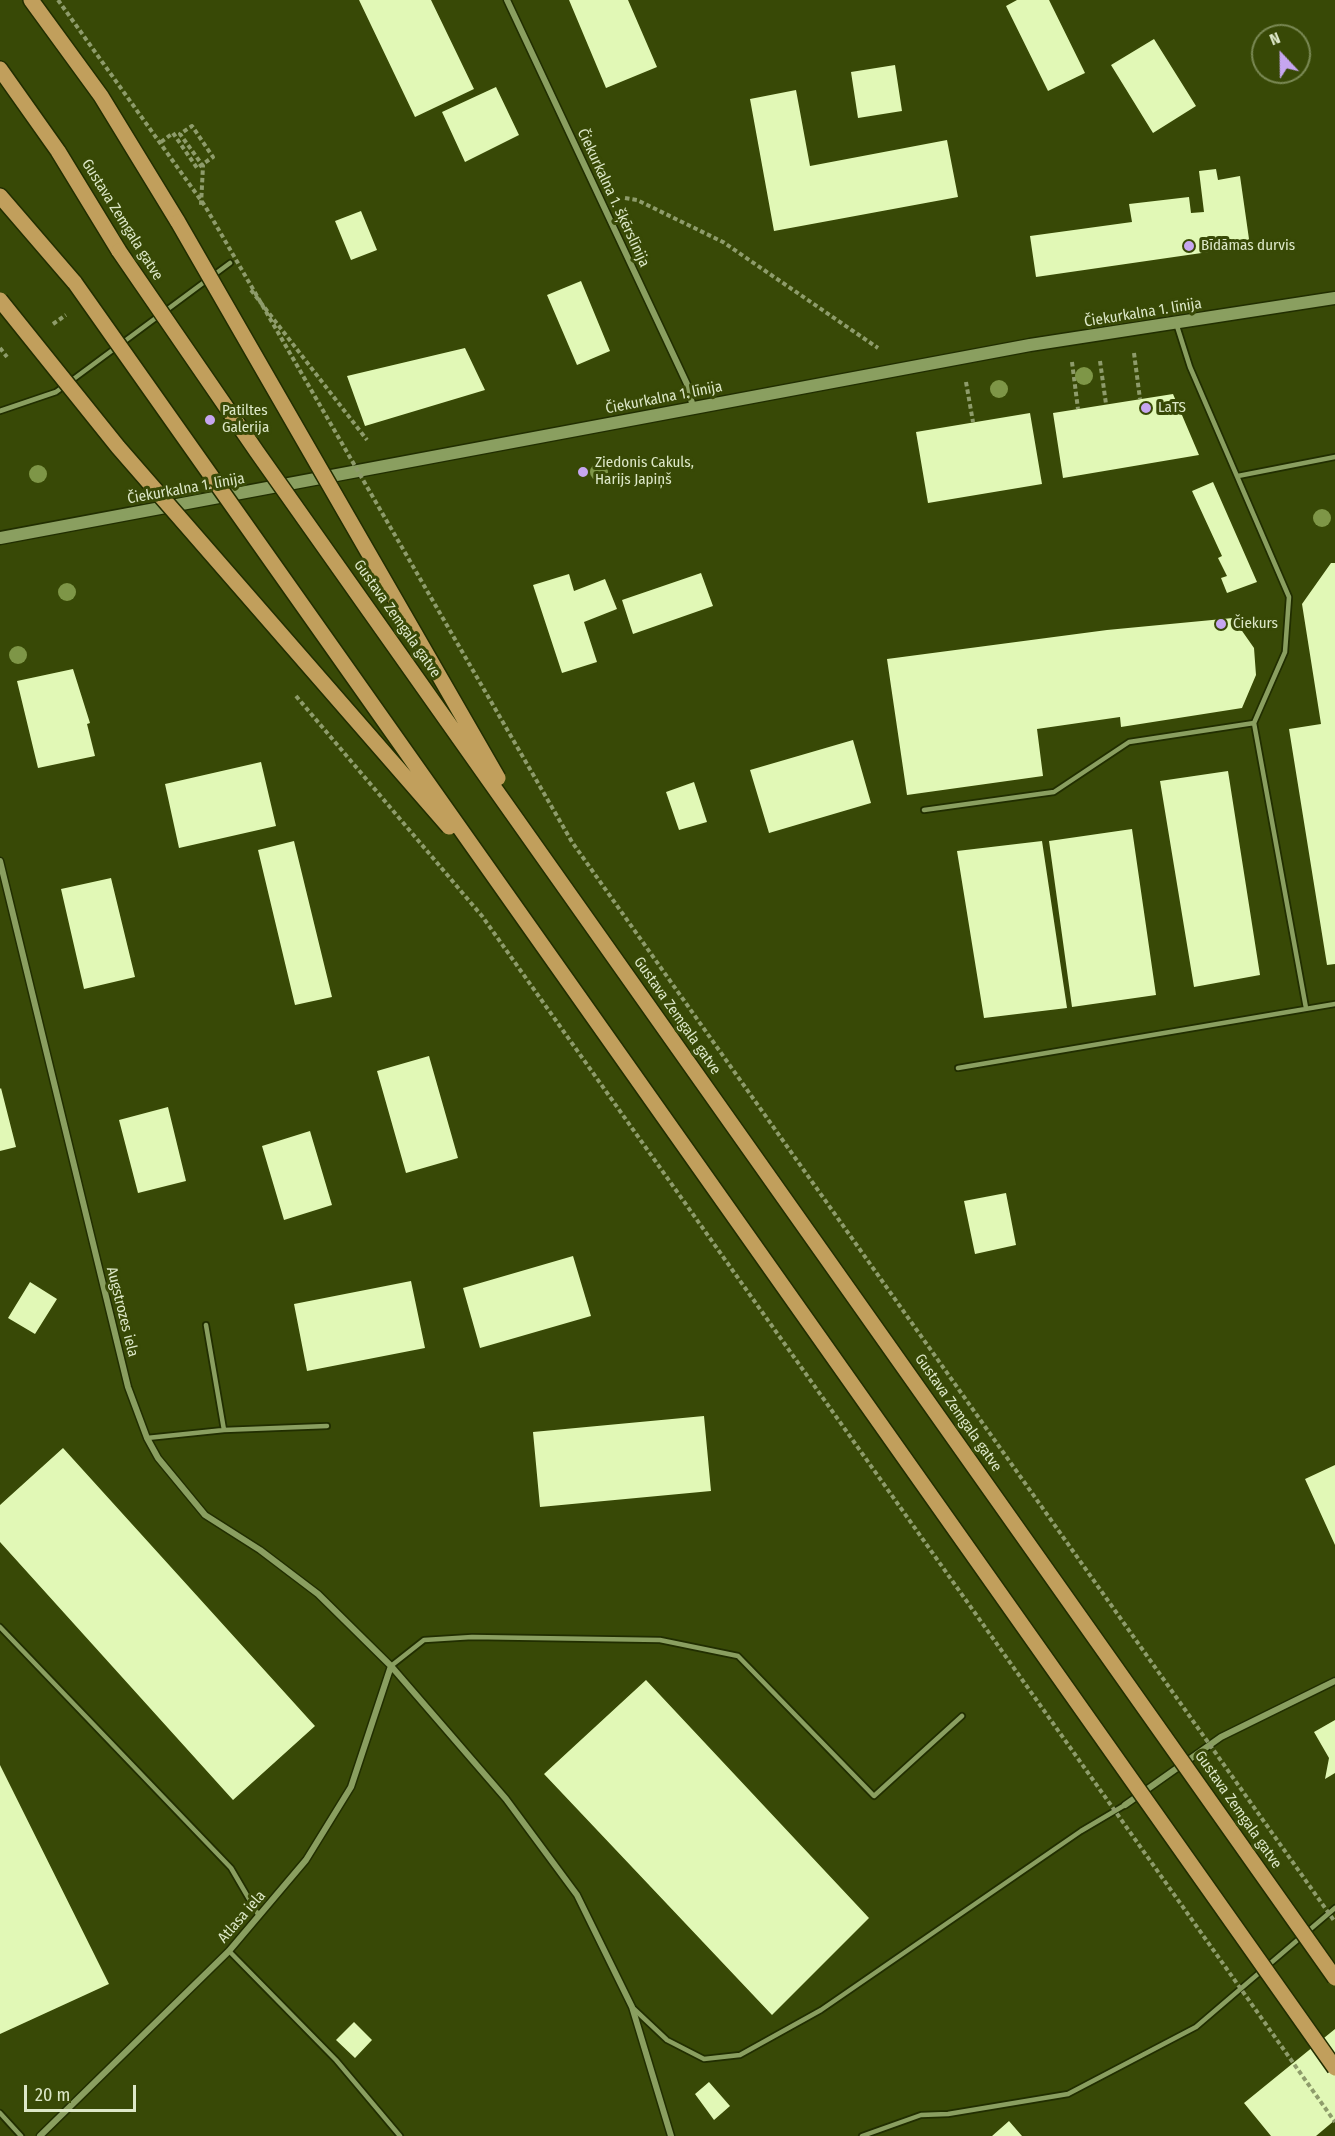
<!DOCTYPE html>
<html>
<head>
<meta charset="utf-8">
<style>
	body { margin:0 }
	#map { position:relative; width:1335px; height:2136px; overflow:hidden; background:#384906; font-family:"Fira Sans Condensed",sans-serif }
	canvas { display:block }
	.north { position:absolute; left:1251px; top:24px; width:60px; height:60px; box-sizing:border-box; background:#384906; border:2px solid #7a8954; border-radius:50%; rotate:338deg; font-size:16px; font-weight:700; line-height:24px; text-align:center; color:#dde8c8 }
	.north::after { content:''; display:block; margin:auto; width:21px; height:27px; background:#c6a6f0; clip-path:polygon(50% 0,100% 100%,50% 72%,0 100%) }
	.scale { position:absolute; left:24px; top:2085px; width:112px; height:27px; box-sizing:border-box; border:3px solid #dde8c8; border-top:0; padding-left:8px; font-size:18px; line-height:21px; white-space:nowrap; color:#dde8c8; -webkit-text-stroke:4px #384906; paint-order:stroke }
</style>
</head>
<body>
<div id="map">
<canvas width="1335" height="2136"></canvas>
<div class="north">N</div>
<div class="scale">20 m</div>
</div>
<script>
const c = document.querySelector('canvas').getContext('2d');
c.lineJoin = 'round';
function fillPath(path, color) { c.fillStyle = color; c.fill(path, 'evenodd'); }
const shape = rows => new Path2D(rows.map(r => 'M' + r).join(''));
function stroke(path, color, width, dash) { c.strokeStyle = color; c.lineWidth = width; c.lineCap = dash ? 'butt' : 'round'; c.setLineDash(dash || []); c.stroke(path); }
function drawText(font, color, halo, rows, align = 'center') {
  c.font = font + ' "Fira Sans Condensed",sans-serif'; c.lineWidth = 6; c.setLineDash([]); c.textBaseline = 'middle'; c.strokeStyle = halo; c.fillStyle = color; for (const [text, x, y, turn = 0] of rows) {
    c.save(); c.translate(x, y); c.rotate((+turn || 0) * Math.PI / 180); c.textAlign = isNaN(turn) ? turn : align; if (halo) c.strokeText(text, 0, 0); c.fillText(text, 0, 0); c.restore();
  }
}
fillPath(shape([
	[359,0,431,0,474,89,415,117],
	[569,0,628,0,657,67,606,88],
	[1017,0,1049,0,1085,73,1048,91,1006,6],
	[1154,39,1196,106,1153,133,1111,65],
	[895,65,902,111,858,118,851,72],
	[496,87,519,135,465,162,442,112],
	[796,90,810,166,947,140,958,197,774,231,750,99],
	[1216,169,1218,180,1240,176,1250,246,1036,277,1030,236,1132,222,1129,204,1189,197,1191,213,1204,212,1199,171],
	[361,211,377,250,351,260,335,221],
	[581,281,610,351,577,365,547,295],
	[465,348,485,390,365,426,347,376],
	[1173,394,1199,455,1063,478,1053,413],
	[1030,413,1042,484,928,503,916,432],
	[1213,482,1257,582,1227,593,1221,578,1227,576,1218,558,1222,556,1192,491],
	[1331,563,1335,563,1335,964,1327,965,1289,729,1321,724,1302,604],
	[701,573,713,606,633,634,622,600],
	[569,574,574,591,605,579,617,609,584,622,597,662,562,673,533,585],
	[1233,618,1254,648,1256,675,1242,708,1121,727,1120,717,1037,729,1043,776,907,795,887,659,1107,630],
	[73,669,90,723,87,724,95,756,38,768,17,681],
	[853,740,871,803,769,833,750,770],
	[261,762,276,826,179,848,165,784],
	[1228,771,1260,975,1194,987,1160,781],
	[694,782,707,822,679,830,666,792],
	[1132,829,1156,995,1072,1007,1049,841],
	[294,841,332,997,295,1005,258,850],
	[1042,841,1067,1008,984,1018,957,851],
	[111,878,135,977,84,989,61,889],
	[429,1056,458,1158,406,1173,377,1071],
	[1,1088,16,1147,0,1151,0,1089],
	[168,1107,186,1181,138,1193,119,1120],
	[310,1131,332,1205,284,1220,262,1146],
	[1006,1193,1016,1245,975,1254,964,1201],
	[573,1256,591,1316,480,1348,463,1288],
	[411,1281,425,1348,307,1371,294,1304],
	[30,1282,57,1299,35,1334,8,1318],
	[704,1416,711,1491,540,1507,533,1432],
	[63,1448,315,1726,233,1800,0,1542,0,1505],
	[1335,1465,1335,1545,1305,1479],
	[646,1680,869,1918,772,2015,544,1774],
	[1335,1720,1335,1773,1325,1779,1329,1758,1314,1732],
	[0,1765,109,1984,0,2034],
	[354,2022,372,2040,355,2058,336,2040],
	[1335,2029,1335,2120,1316,2136,1271,2136,1244,2103],
	[709,2082,730,2106,714,2120,695,2094],
	[1009,2121,1022,2136,992,2136]
]), '#e1f8b6');
const lane = shape([
	[1176,323,1190,367,1289,597,1285,652,1254,723,1306,1008],
	[0,411,56,392,230,263],
	[1238,476,1335,457],
	[924,810,1054,792,1129,742,1254,723],
	[958,1068,1335,1004],
	[206,1325,224,1430],
	[147,1438,224,1430,327,1426],
	[0,1627,231,1868,259,1916],
	[391,1666,424,1640,472,1637,660,1640,738,1656,874,1796,962,1716],
	[229,1951,336,2060,400,2136],
	[634,2009,667,2040,704,2059,740,2055,821,2010,1081,1831,1125,1805],
	[0,2113,21,2136],
	[862,2136,921,2115,948,2114,1068,2094,1196,2027,1335,1908]
]);
const street = shape([
	[507,0,687,384,693,407],
	[0,861,128,1387,147,1438,158,1458,205,1515,260,1550,318,1594,391,1666,506,1799,577,1895,632,2007,671,2136],
	[1125,1805,1221,1737,1335,1681],
	[40,2136,229,1951,306,1860,351,1787,391,1666]
]);
const secondary = shape([
	[0,538,1030,345,1335,298]
]);
const primary = shape([
	[31,0,101,96,178,222],
	[0,69,58,151,119,251],
	[0,196,75,283]
]);
stroke(lane, '#212e00', 8);
stroke(street, '#212e00', 9);
stroke(secondary, '#212e00', 15);
stroke(primary, '#212e00', 18);
stroke(shape([
	[161,142,173,133,197,168,213,157,192,126,180,134,203,166,201,205],
	[625,198,637,200,723,242,878,348],
	[251,290,367,440],
	[53,324,66,315],
	[1134,353,1140,399],
	[1100,361,1106,404],
	[1072,362,1078,409],
	[966,382,973,422]
]), '#8e9c6b', 4, [4.5, 3]);
stroke(lane, '#8a9f60', 4.5);
stroke(street, '#8a9f60', 6);
stroke(secondary, '#8a9f60', 12);
stroke(primary, '#c19f5c', 15);
const primaryBridge = shape([
	[178,222,498,778],
	[119,251,257,452,1335,1978],
	[75,283,1335,2068],
	[0,300,118,447,449,827]
]);
stroke(primaryBridge, '#212e00', 18, []);
stroke(shape([
	[58,0,205,206,572,842,1335,1922],
	[0,348,7,357],
	[296,696,482,916,1335,2122]
]), '#8e9c6b', 4, [4.5, 3]);
stroke(primaryBridge, '#c19f5c', 15);
c.fillStyle = '#7e9647';
for (const [x, y] of [
	[1084,376],
	[999,389],
	[599,472],
	[38,474],
	[1322,518],
	[67,592],
	[18,655]
]) { c.beginPath(); c.arc(x, y, 9, 0, 2 * Math.PI); c.fill(); }
for (const [x, y, r, color] of [
	[1189,246,6,"#c6a6f0"],
	[1146,408,6,"#c6a6f0"],
	[210,420,6,"#c6a6f0"],
	[583,472,6,"#c6a6f0"],
	[1221,624,6,"#c6a6f0"]
]) { const dot = new Path2D(); dot.arc(x, y, r, 0, 2 * Math.PI); c.fillStyle = color; c.fill(dot); stroke(dot, '#384906', 2); }
drawText('15px', '#dde8c8', '#384906', [
	["Čiekurkalna 1. šķērslīnija",613,198,65],
	["Gustava Zemgala gatve",122,220,58],
	["Čiekurkalna 1. līnija",1143,313,-9],
	["Čiekurkalna 1. līnija",664,398,-11],
	["Čiekurkalna 1. līnija",186,489,-10],
	["Gustava Zemgala gatve",397,619,55],
	["Gustava Zemgala gatve",677,1016,55],
	["Augstrozes iela",122,1312,76],
	["Gustava Zemgala gatve",958,1413,55],
	["Gustava Zemgala gatve",1238,1810,55],
	["Atlasa iela",242,1917,-49]
]);
drawText('15px', '#dde8c8', '#384906', [
	["Bīdāmas durvis",1201,246],
	["LaTS",1158,408],
	["Patiltes",222,411],
	["Galerija",222,428],
	["Ziedonis Cakuls,",595,463],
	["Harijs Japiņš",595,480],
	["Čiekurs",1233,624]
], 'left');
</script>
</body>
</html>
